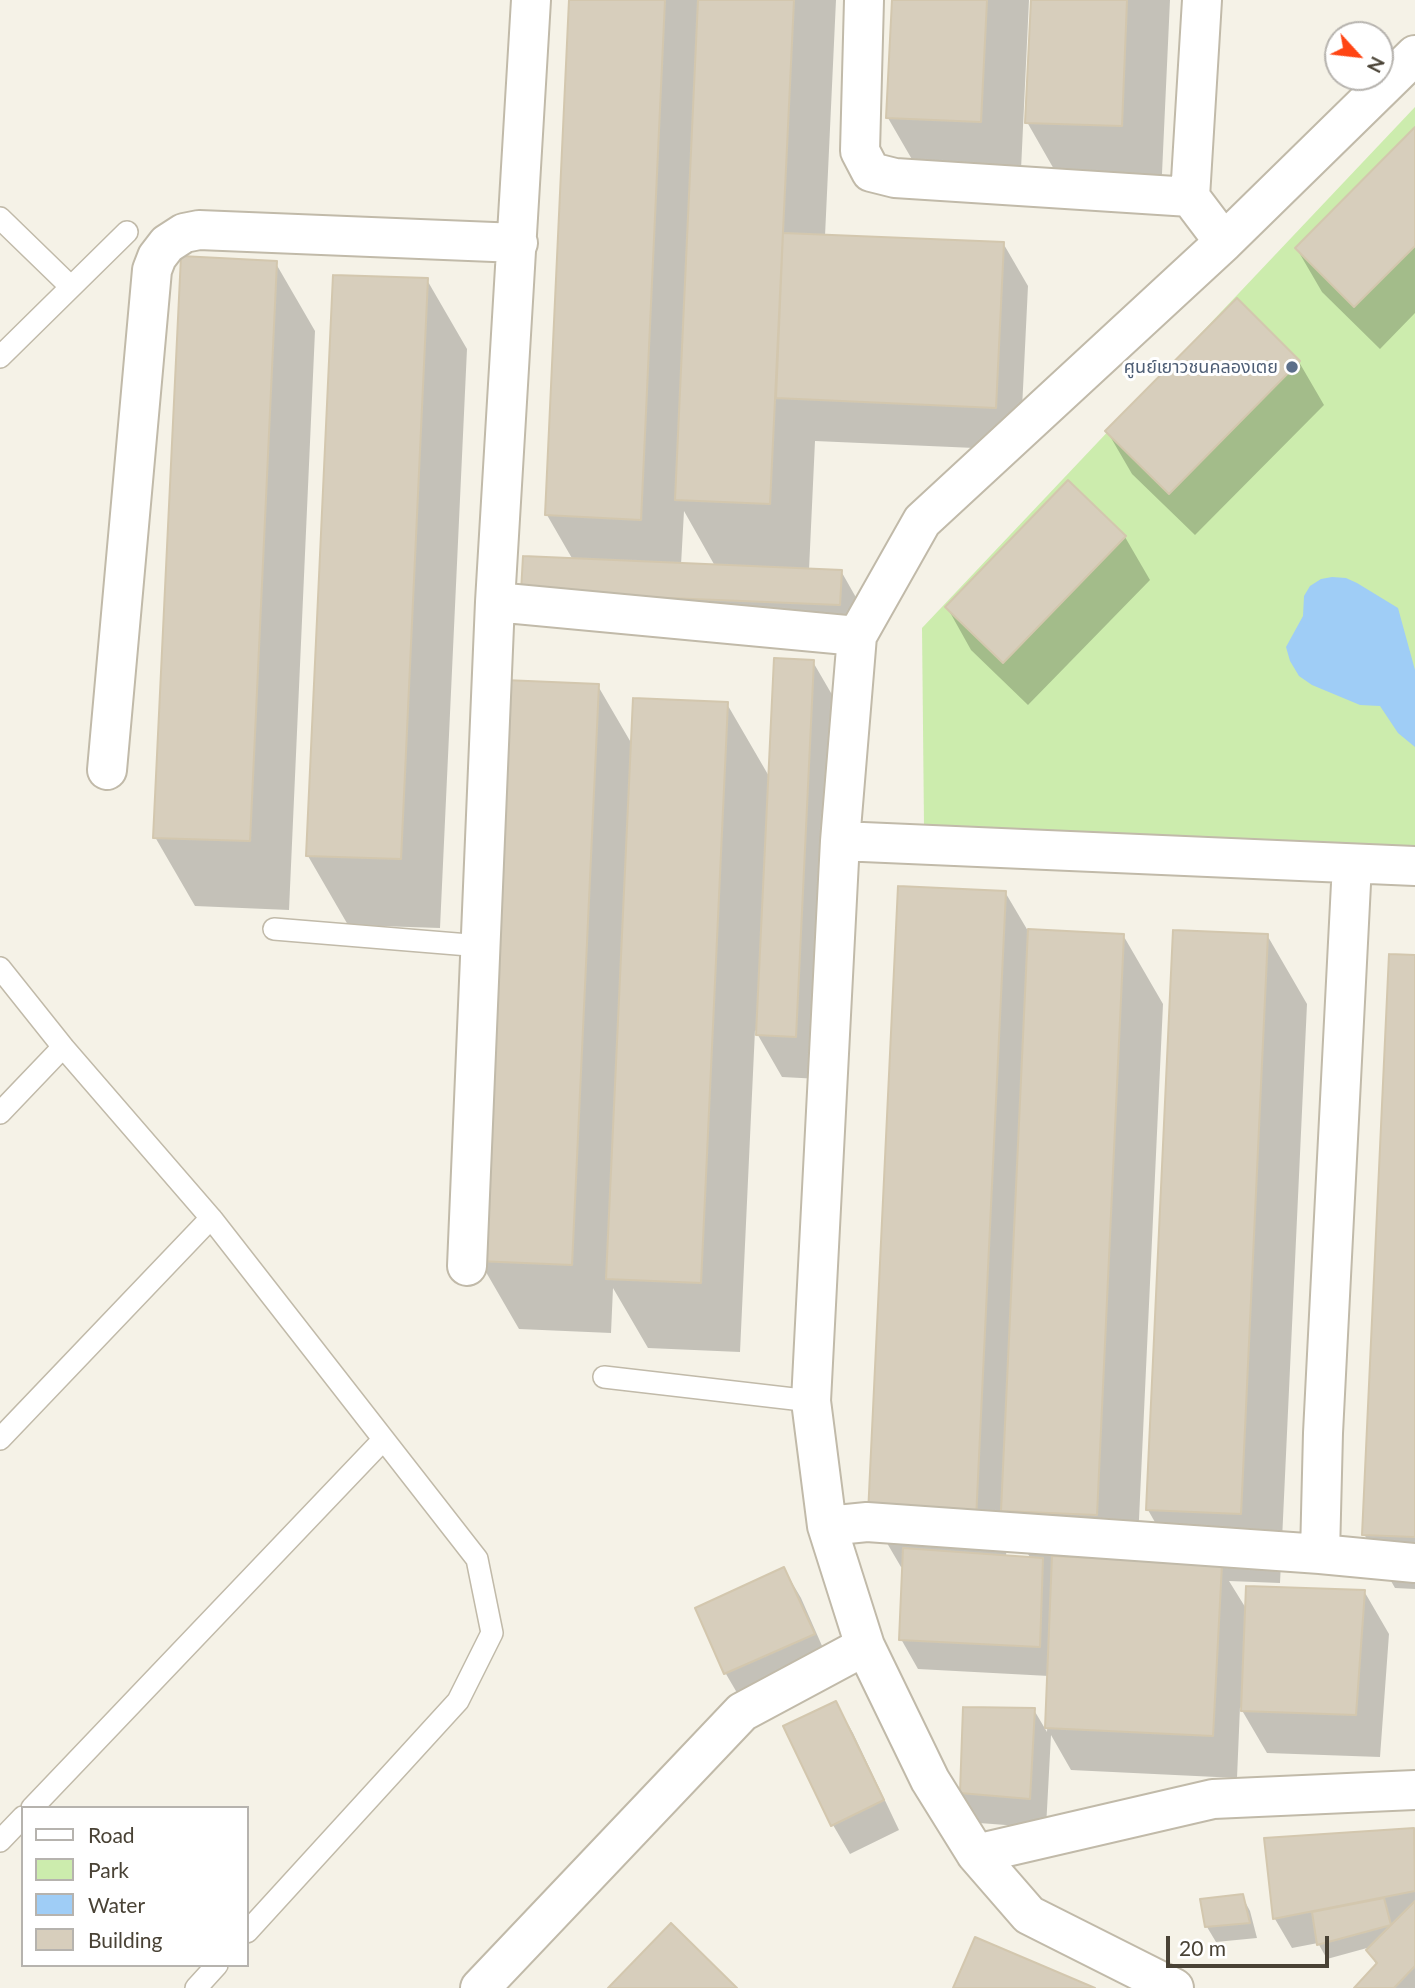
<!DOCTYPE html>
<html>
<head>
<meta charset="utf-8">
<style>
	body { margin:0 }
	#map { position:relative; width:1415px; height:1988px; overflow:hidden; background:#f5f2e7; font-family:Lato,sans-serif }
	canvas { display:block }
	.legend { position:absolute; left:21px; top:1806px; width:228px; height:161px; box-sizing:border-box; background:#fff; border:2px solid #b6b3ae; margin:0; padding:9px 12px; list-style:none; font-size:21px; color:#494235 }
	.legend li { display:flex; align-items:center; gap:14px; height:35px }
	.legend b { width:35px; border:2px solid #b6b3ae }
	.north { position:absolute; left:1324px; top:21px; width:70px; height:70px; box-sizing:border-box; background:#fff; border:2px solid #b6b3ae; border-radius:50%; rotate:117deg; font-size:19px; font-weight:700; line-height:28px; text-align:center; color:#494235 }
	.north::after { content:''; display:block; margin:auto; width:24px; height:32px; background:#ff4514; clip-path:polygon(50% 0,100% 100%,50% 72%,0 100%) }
	.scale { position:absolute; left:1166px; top:1936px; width:163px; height:32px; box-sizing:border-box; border:4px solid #494235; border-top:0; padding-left:9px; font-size:21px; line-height:24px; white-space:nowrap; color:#494235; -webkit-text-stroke:5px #fff; paint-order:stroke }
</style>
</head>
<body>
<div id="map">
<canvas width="1415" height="1988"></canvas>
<ul class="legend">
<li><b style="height:9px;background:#fff"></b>Road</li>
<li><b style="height:19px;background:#ccecad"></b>Park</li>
<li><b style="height:19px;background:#9fcdf6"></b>Water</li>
<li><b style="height:19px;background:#d7cebc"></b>Building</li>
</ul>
<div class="north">N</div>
<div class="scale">20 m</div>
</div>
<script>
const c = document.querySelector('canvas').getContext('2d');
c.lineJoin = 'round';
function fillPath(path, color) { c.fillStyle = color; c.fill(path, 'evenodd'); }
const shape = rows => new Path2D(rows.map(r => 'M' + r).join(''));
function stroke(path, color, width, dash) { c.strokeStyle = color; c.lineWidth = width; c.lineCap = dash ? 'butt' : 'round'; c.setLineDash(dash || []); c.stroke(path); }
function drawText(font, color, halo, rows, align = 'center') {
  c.font = font + ' Lato,"Noto Sans Thai",sans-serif'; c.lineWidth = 6; c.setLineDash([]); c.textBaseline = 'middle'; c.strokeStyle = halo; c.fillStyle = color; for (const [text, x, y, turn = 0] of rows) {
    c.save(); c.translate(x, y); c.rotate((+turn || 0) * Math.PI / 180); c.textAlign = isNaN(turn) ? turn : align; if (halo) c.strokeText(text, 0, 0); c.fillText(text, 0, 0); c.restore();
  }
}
fillPath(shape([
	[1415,107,1415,847,924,826,922,628]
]), '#ccecad');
fillPath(shape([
	[1332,577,1346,578,1357,583,1398,608,1415,670,1415,747,1398,733,1380,706,1360,705,1312,685,1299,676,1290,661,1286,647,1303,616,1304,596,1310,586,1321,579]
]), '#9fcdf6');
fillPath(shape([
	[571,0,836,0,825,236,1003,243,1028,286,1020,450,815,441,809,570,841,571,858,601,857,634,540,621,573,560,547,515],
	[684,511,715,566,681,565],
	[893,0,1029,0,1020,191,928,187,888,118],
	[1033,0,1170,0,1161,195,1067,192,1027,122],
	[1415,130,1415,313,1380,349,1322,292,1297,249],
	[275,262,315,331,289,910,195,906,155,837],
	[427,280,467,349,440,928,348,925,308,856],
	[1237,300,1299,362,1324,405,1195,535,1132,474,1107,431],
	[1068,482,1125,537,1150,580,1028,705,971,650,947,607],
	[813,662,838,705,820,1079,782,1077,755,1030,740,1352,648,1348,613,1288,611,1333,519,1329,479,1260,598,686,633,746,727,704,770,778],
	[1005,892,1028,931,1123,935,1163,1004,1137,1562,1179,1564,1148,1510,1267,935,1307,1004,1280,1583,1229,1581,1247,1610,1364,1591,1389,1634,1380,1757,1267,1753,1240,1707,1237,1778,1071,1770,1051,1735,1046,1828,979,1823,962,1793,1034,1710,1047,1732,1049,1676,918,1669,901,1639,904,1568,901,1567,870,1514],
	[1008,1520,1031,1559,1006,1557],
	[1415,957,1415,1589,1395,1588,1364,1534],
	[784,1569,801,1598,830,1664,743,1703,726,1674,697,1609],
	[836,1703,853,1733,899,1830,850,1854,833,1825],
	[1413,1830,1415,1833,1415,1988,1356,1988,1377,1966,1367,1948,1327,1959,1318,1943,1292,1948,1275,1919,1266,1839],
	[1242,1896,1250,1911,1257,1938,1216,1942,1207,1927]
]), '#0003');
const building = shape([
	[569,0,665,0,641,520,545,515,569,0],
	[698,0,794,0,770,504,675,500,698,0],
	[892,0,987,0,981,122,886,118,892,0],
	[1031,0,1127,0,1122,126,1025,123,1031,0],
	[1415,127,1415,246,1354,307,1295,248,1415,127],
	[783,233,1004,242,996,408,776,398,783,233],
	[181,256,277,261,250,841,153,838,181,256],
	[333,275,428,278,401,859,306,856,333,275],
	[1237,298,1300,361,1169,494,1105,431,1237,298],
	[1068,480,1126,536,1003,663,945,607,1068,480],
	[523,556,842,570,840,605,521,592,523,556],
	[774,658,814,660,796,1037,756,1035,774,658],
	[504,680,599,684,572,1265,477,1261,504,680],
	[633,698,728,702,701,1283,606,1279,633,698],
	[898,886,1006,891,976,1519,868,1514,898,886],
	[1028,929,1124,934,1097,1515,1001,1511,1028,929],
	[1173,930,1268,934,1241,1514,1146,1510,1173,930],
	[1389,954,1415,955,1415,1537,1362,1535,1389,954],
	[903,1548,1043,1558,1040,1647,899,1640,903,1548],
	[1052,1556,1222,1564,1213,1736,1045,1728,1052,1556],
	[784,1567,815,1634,724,1674,695,1608,784,1567],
	[1246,1586,1365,1590,1356,1715,1241,1711,1246,1586],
	[836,1701,884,1800,831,1826,783,1726,836,1701],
	[963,1707,1035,1708,1030,1799,960,1793,963,1707],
	[1414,1828,1415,1891,1273,1919,1264,1838,1414,1828],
	[1243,1894,1250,1923,1205,1927,1200,1899,1243,1894],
	[1384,1898,1391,1925,1317,1945,1312,1912,1384,1898],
	[1415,1901,1415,1966,1394,1988,1354,1988,1377,1963,1366,1950,1415,1901],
	[671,1923,737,1988,608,1988,671,1923],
	[975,1937,1095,1988,953,1988,975,1937]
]);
fillPath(building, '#d7cebc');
stroke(building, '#d3c7ae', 2);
const lane = shape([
	[0,218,71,287],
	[0,357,127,232],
	[274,929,481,946],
	[0,968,63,1047,211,1218,477,1559,492,1633,458,1701,247,1932],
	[0,1113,63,1047],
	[604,1377,811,1401],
	[0,1439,211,1218],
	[32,1808,383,1440],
	[0,1841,23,1817],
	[196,1988,217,1965]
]);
const street = shape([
	[864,0,860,151,871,172,895,178,1190,197],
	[1202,0,1190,197,1224,242],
	[1415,55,1224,242,922,521,857,636,840,841,811,1401,827,1526,865,1646,930,1780,976,1854,1213,1799,1415,1790],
	[495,602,531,0],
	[107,770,152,270,157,257,167,244,184,233,199,230,518,243],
	[840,841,1415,866],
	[1352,864,1323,1433,1320,1554,1415,1563],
	[467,1266,495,602,857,636],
	[827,1526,867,1522,1320,1554],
	[976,1854,1029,1915,1174,1988],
	[480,1988,742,1712,865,1646]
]);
stroke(lane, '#c1baa9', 24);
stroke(street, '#c1baa9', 42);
stroke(lane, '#fff', 21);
stroke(street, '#fff', 38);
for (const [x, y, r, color] of [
	[1292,367,7,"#5c6f8a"]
]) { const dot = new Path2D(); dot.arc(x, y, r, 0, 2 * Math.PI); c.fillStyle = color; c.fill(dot); stroke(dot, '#fff', 2.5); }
drawText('18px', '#4e5e75', '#fff', [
	["ศูนย์เยาวชนคลองเตย",1278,367]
], 'right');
</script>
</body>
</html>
